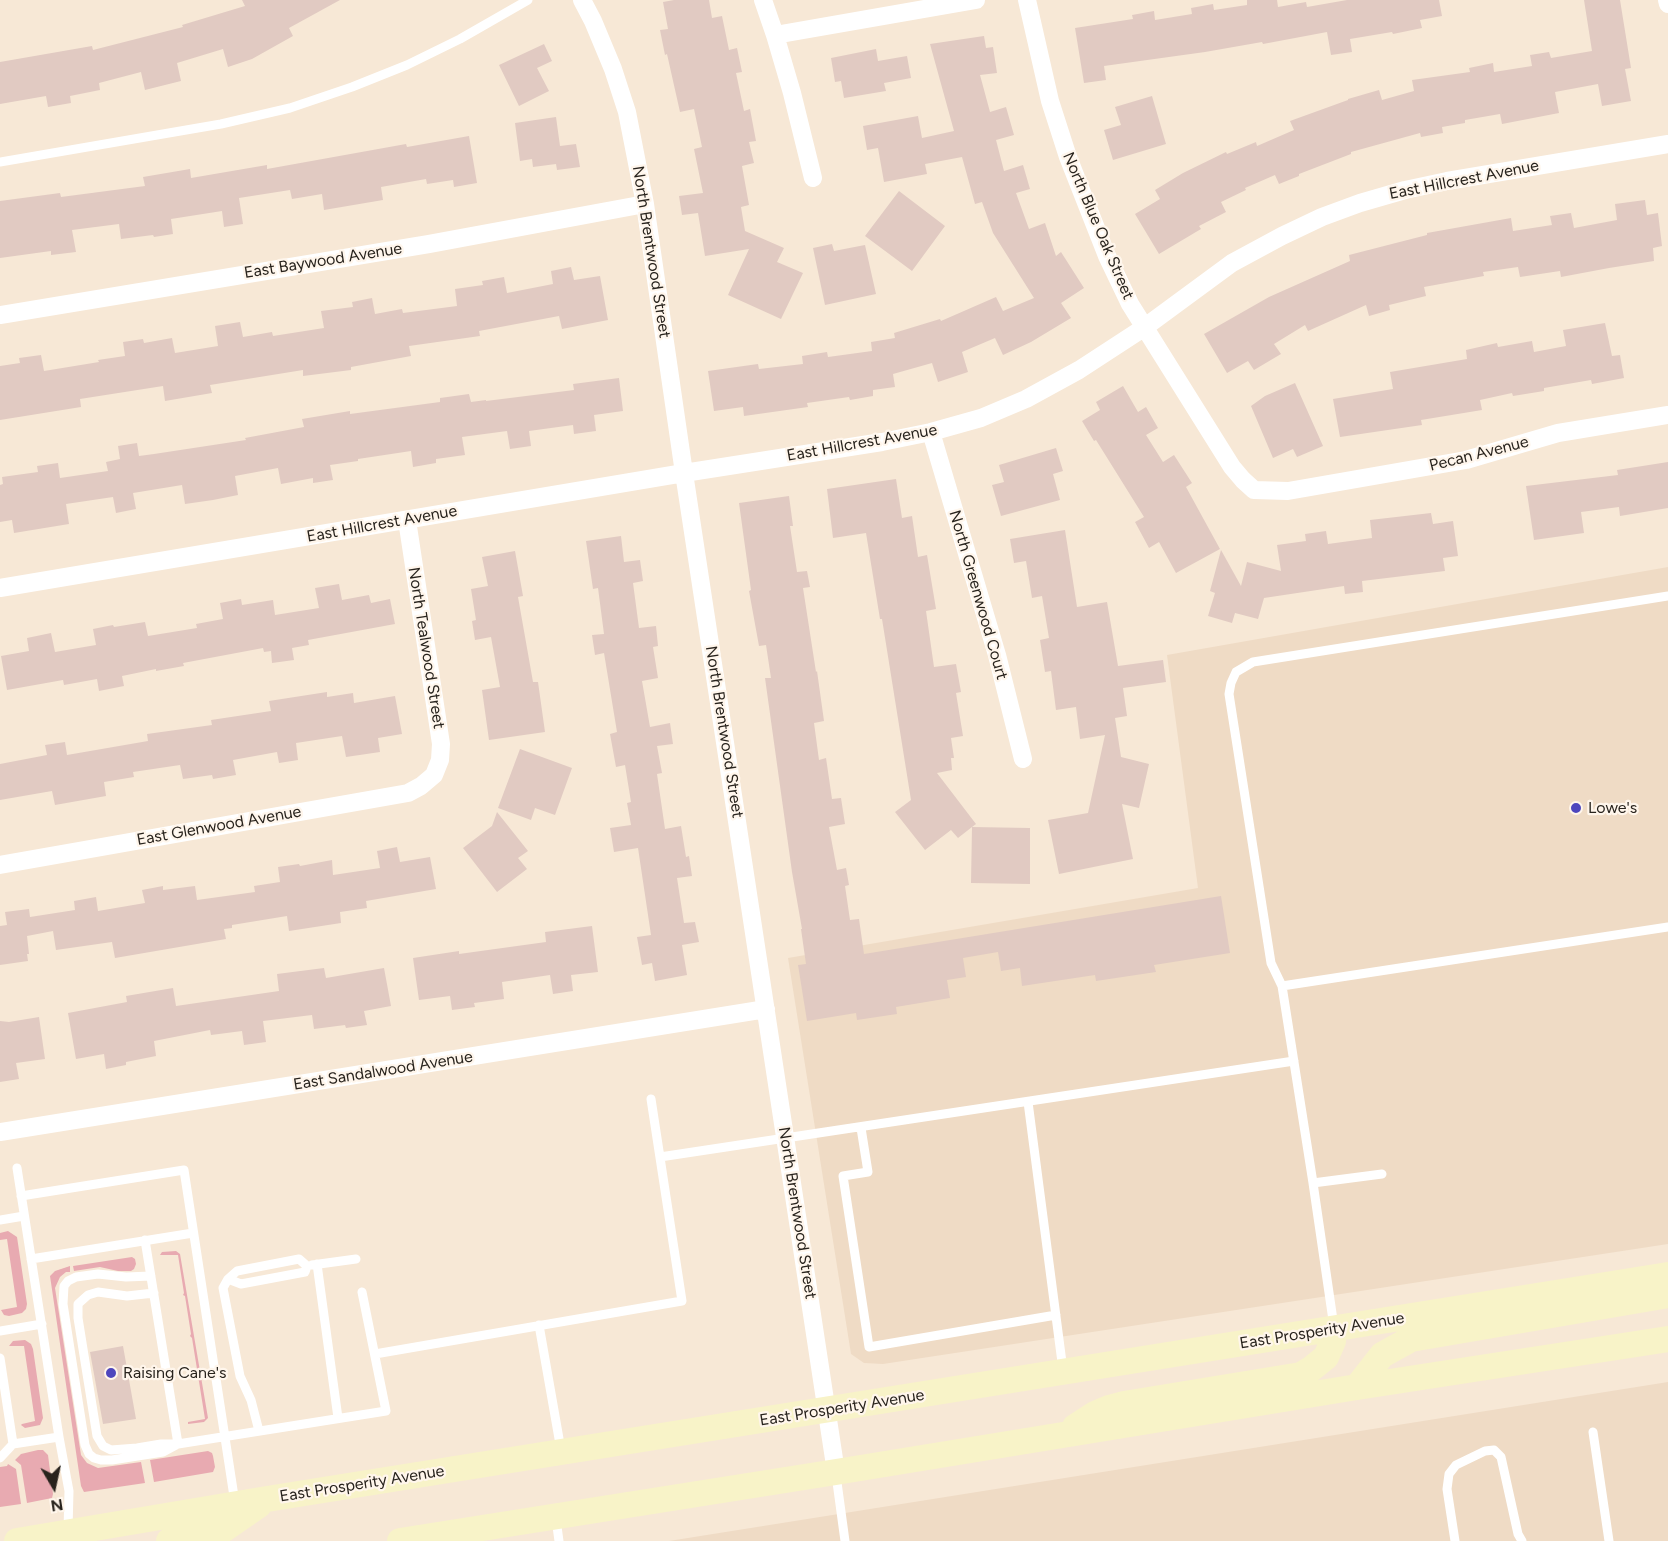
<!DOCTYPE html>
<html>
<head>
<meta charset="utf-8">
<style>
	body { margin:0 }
	#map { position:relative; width:1668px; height:1541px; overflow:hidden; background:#f7e8d6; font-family:Figtree,sans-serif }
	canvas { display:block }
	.north { position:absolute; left:24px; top:1457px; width:60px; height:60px; -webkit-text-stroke:4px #fff6ec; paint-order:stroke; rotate:171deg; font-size:16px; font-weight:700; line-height:24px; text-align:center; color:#28231d }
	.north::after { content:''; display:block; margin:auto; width:21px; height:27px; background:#28231d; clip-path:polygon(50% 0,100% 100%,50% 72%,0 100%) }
</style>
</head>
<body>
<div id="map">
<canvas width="1668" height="1541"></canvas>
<div class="north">N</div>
</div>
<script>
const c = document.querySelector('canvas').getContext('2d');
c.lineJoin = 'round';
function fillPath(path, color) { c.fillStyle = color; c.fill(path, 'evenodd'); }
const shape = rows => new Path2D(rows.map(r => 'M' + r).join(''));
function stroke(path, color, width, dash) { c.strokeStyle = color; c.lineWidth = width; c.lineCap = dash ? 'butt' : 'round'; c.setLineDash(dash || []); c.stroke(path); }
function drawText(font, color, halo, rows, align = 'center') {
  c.font = font + ' Figtree,sans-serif'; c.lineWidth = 4.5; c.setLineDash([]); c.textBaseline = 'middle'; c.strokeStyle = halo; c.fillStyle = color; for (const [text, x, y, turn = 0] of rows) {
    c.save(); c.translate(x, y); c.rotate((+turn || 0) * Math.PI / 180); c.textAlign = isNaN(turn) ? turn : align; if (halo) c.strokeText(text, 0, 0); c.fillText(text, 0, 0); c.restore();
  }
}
fillPath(shape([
	[1668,567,1668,1244,883,1364,864,1363,851,1354,788,958,1198,888,1167,655],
	[1668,1382,1668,1541,669,1541]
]), '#efdbc5');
fillPath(shape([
	[8,1231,17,1237,27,1304,26,1309,22,1313,9,1316,4,1315,1,1310,17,1307,7,1239,0,1240,0,1233],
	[176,1251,180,1254,208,1418,204,1422,188,1424,188,1422,205,1419,192,1338,190,1336,191,1334,185,1296,183,1295,184,1293,178,1255,160,1255,162,1252],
	[132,1257,135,1259,136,1264,134,1269,131,1271,118,1271,100,1267,74,1271,73,1266],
	[70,1266,70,1272,66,1272,60,1277,55,1288,81,1455,87,1463,98,1468,141,1462,145,1483,84,1492,81,1486,50,1276,55,1271],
	[25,1340,31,1344,33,1349,43,1418,40,1425,25,1428,21,1425,22,1424,35,1421,24,1346,9,1346,13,1341],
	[38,1450,43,1450,48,1455,53,1494,52,1498,27,1503,21,1465,15,1460,21,1454],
	[208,1451,212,1453,213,1456,215,1467,213,1472,154,1482,150,1460],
	[8,1464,16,1469,21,1504,0,1507,0,1467,7,1466]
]), '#e8aab1');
fillPath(shape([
	[242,0,340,0,289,28,293,36,252,59,228,67,223,49,177,63,181,81,145,90,141,72,99,83,100,90,70,96,71,103,48,107,46,96,0,104,0,62,92,46,93,50,183,27,182,25,245,6],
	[674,0,709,0,712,18,722,16,729,50,737,48,742,72,736,73,744,111,750,109,756,141,749,142,754,163,742,166,749,205,741,207,745,231,784,248,777,262,803,273,781,319,728,295,749,249,705,256,698,213,682,215,679,196,703,193,694,149,702,147,694,109,680,112,667,54,665,55,660,30,668,29,663,2],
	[1247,0,1277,0,1278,7,1306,2,1307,7,1347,0,1439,0,1442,16,1420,20,1422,28,1393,34,1392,32,1350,39,1352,52,1331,55,1327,32,1263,44,1262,42,1205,52,1104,66,1106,80,1084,83,1075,28,1133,19,1132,15,1154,11,1155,20,1192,14,1191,8,1213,4,1214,10,1247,5],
	[1584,0,1620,0,1631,68,1625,69,1631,101,1602,106,1598,84,1555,92,1559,113,1502,124,1500,114,1465,120,1465,123,1442,127,1443,133,1421,137,1420,133,1351,152,1351,154,1299,174,1299,176,1279,184,1275,175,1245,188,1246,190,1221,202,1226,212,1199,226,1201,229,1159,254,1135,214,1160,199,1155,190,1183,173,1226,152,1227,154,1256,142,1257,146,1294,130,1290,121,1348,100,1348,99,1379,90,1382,100,1414,91,1412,80,1470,72,1469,68,1493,63,1494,72,1532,66,1530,55,1549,52,1551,58,1592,51],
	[984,36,986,48,993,47,997,73,980,75,990,112,1006,107,1014,135,996,140,1004,171,1023,165,1030,189,1016,193,1029,229,1045,223,1056,256,1061,252,1084,288,1061,303,1071,318,1031,342,1003,355,995,338,962,352,968,372,938,382,932,363,893,374,895,387,873,390,873,396,850,400,849,397,807,403,808,407,744,416,743,407,714,411,708,371,758,364,759,369,803,364,802,356,827,352,828,357,872,351,871,342,895,338,894,333,940,319,941,321,996,297,1003,311,1034,298,993,233,982,202,975,204,962,157,925,164,927,174,884,182,878,148,867,150,863,126,918,116,922,138,954,131,930,44],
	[544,44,552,61,537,68,549,91,519,106,499,65],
	[876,49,878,61,907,56,911,78,884,83,886,91,844,98,841,81,835,82,831,58],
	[1152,96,1166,144,1113,160,1104,130,1121,125,1115,107],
	[556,117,560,146,576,144,580,167,557,170,556,164,533,167,532,159,520,161,515,123],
	[469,136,477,183,454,187,453,180,427,184,426,179,381,187,383,200,324,210,322,194,292,199,290,190,239,198,243,224,224,227,222,211,171,219,173,234,154,237,153,235,121,239,119,224,72,230,76,252,51,255,51,251,0,258,0,201,60,193,61,197,145,186,143,177,190,169,191,178,267,165,267,169,406,144,407,147],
	[899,191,945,226,912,271,865,236],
	[1645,200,1647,215,1658,213,1662,246,1653,248,1654,261,1609,268,1561,277,1560,271,1520,277,1518,267,1483,272,1484,276,1424,287,1426,296,1389,305,1390,310,1369,316,1366,305,1308,331,1305,325,1274,344,1281,354,1254,370,1248,361,1227,373,1204,334,1269,297,1350,261,1349,255,1427,235,1427,233,1511,218,1513,231,1552,225,1550,216,1571,213,1574,228,1617,220,1615,204],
	[832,244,834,251,865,245,876,294,825,305,813,248],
	[571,267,574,280,600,276,608,320,562,329,559,316,479,331,480,336,409,346,411,356,351,367,351,370,303,376,303,370,210,385,212,393,165,401,163,386,80,399,81,407,0,420,0,366,20,363,19,358,41,355,44,371,99,362,98,360,125,356,123,342,143,339,144,343,172,338,175,353,218,346,215,326,240,322,243,337,272,332,273,336,324,328,321,311,353,307,352,302,372,298,375,314,402,309,403,313,457,306,455,289,483,285,482,281,504,277,507,293,553,284,551,271],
	[1605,323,1612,356,1620,355,1624,378,1592,384,1591,380,1544,388,1544,391,1513,396,1512,393,1480,400,1482,410,1421,420,1422,425,1340,437,1333,399,1393,389,1390,372,1467,359,1466,350,1497,343,1498,347,1532,341,1534,352,1566,346,1563,330],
	[619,378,623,411,594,415,596,431,574,434,573,425,529,431,531,446,510,449,507,431,462,437,465,455,436,459,436,463,413,467,411,451,358,459,358,461,330,465,333,480,313,483,313,478,281,484,278,468,235,476,238,495,213,500,185,504,182,485,133,493,136,509,116,513,113,497,66,504,69,524,14,533,12,520,0,522,0,485,3,484,2,477,38,472,37,466,58,463,60,478,108,471,106,462,120,459,118,446,137,443,139,456,154,454,246,440,245,438,304,427,302,419,350,411,350,414,440,402,440,398,469,394,471,402,486,400,486,401,574,390,573,384],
	[1295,383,1323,446,1297,457,1293,449,1273,458,1251,406,1265,396],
	[1123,386,1138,412,1146,407,1158,428,1146,435,1163,462,1174,455,1192,483,1186,487,1220,549,1176,573,1159,542,1149,548,1135,522,1144,517,1096,440,1094,441,1082,421,1100,410,1096,402],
	[1056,448,1063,471,1053,474,1060,500,1001,516,992,485,1004,482,999,465],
	[1668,462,1668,508,1620,516,1619,507,1581,512,1584,533,1534,540,1526,486,1618,475,1617,470],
	[896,479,902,518,912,516,918,557,927,555,936,609,926,611,934,667,956,664,961,692,956,693,963,736,951,738,954,758,951,758,952,770,937,773,976,824,972,827,1030,828,1030,884,971,883,972,827,958,838,951,830,925,850,895,812,911,800,882,619,880,619,866,533,833,538,827,489],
	[789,496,793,526,790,526,797,572,807,571,810,587,803,588,816,672,817,671,824,721,814,723,819,760,826,758,832,799,841,798,845,824,829,827,837,870,846,868,849,885,845,886,850,920,859,919,864,954,1221,896,1230,953,1154,965,1156,972,1096,981,1095,975,1022,986,1020,968,1001,971,998,952,963,958,966,977,947,980,950,998,896,1007,897,1014,857,1020,856,1013,807,1021,798,965,806,964,801,929,802,929,792,872,765,678,771,678,766,645,759,646,749,591,751,590,739,503],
	[1431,513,1433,524,1453,521,1458,556,1443,558,1445,571,1362,581,1363,592,1345,594,1344,586,1264,598,1258,619,1235,613,1232,623,1208,616,1215,593,1210,591,1221,550,1241,586,1247,562,1281,571,1277,545,1306,541,1305,534,1326,531,1328,544,1372,538,1370,520],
	[1065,530,1077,607,1107,602,1118,666,1163,660,1166,682,1123,688,1127,716,1115,718,1121,757,1149,764,1139,808,1122,804,1133,859,1059,874,1048,820,1088,813,1105,735,1080,739,1076,707,1056,710,1051,671,1045,672,1040,640,1049,638,1042,596,1032,598,1026,561,1014,563,1010,539],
	[621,536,624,562,640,560,643,581,633,583,639,628,656,626,658,646,653,647,658,678,642,681,650,727,670,723,673,744,657,746,662,773,657,774,665,829,681,826,686,857,689,856,692,876,677,878,684,923,695,922,699,942,682,945,687,975,655,981,652,963,642,965,637,937,651,935,638,848,614,852,610,828,631,825,627,803,631,802,625,765,616,767,610,734,617,732,604,653,595,655,592,635,604,634,598,588,593,589,586,541],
	[515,551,523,596,518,597,533,682,538,682,545,732,489,740,482,690,500,687,491,637,475,640,472,621,476,620,471,589,488,586,482,557],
	[339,584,342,600,369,595,371,603,390,599,395,624,308,640,309,645,292,648,294,660,272,663,271,651,264,652,263,648,183,663,184,666,156,671,156,669,122,676,124,686,99,691,97,679,64,685,63,680,7,690,1,656,29,651,27,638,51,633,55,652,96,645,93,629,113,625,114,627,145,622,148,636,197,628,196,624,223,619,220,603,241,599,242,605,273,600,275,615,319,608,315,588],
	[327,692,327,697,353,693,354,703,395,696,402,734,378,738,380,752,346,757,342,736,296,743,298,760,279,763,277,752,233,760,236,775,213,779,212,775,183,779,180,765,133,772,134,777,104,782,106,796,55,805,52,791,0,800,0,764,47,755,45,745,65,742,67,755,148,741,147,734,212,725,211,720,271,711,269,701],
	[520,749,572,768,555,815,535,808,531,820,498,808],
	[497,812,528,851,518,858,527,869,497,892,463,848,492,826],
	[397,847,400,862,430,857,436,889,366,901,367,908,340,912,341,923,289,931,287,916,232,925,232,928,224,929,226,939,115,958,112,942,56,950,53,931,27,936,29,954,27,954,28,961,0,965,0,926,7,925,5,912,29,909,30,917,75,910,74,901,96,897,98,911,145,903,142,890,163,886,163,890,195,886,197,900,255,892,254,886,280,882,278,867,299,864,300,866,332,860,333,875,380,868,377,851],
	[592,926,598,972,571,975,573,991,553,994,550,975,502,982,504,999,474,1003,475,1007,452,1010,450,996,419,1000,413,958,459,951,459,954,546,942,545,932],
	[324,968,326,978,384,968,391,1006,364,1011,367,1025,346,1028,345,1025,314,1029,312,1015,263,1021,266,1042,244,1045,242,1031,211,1035,210,1030,154,1041,156,1056,126,1062,126,1065,106,1069,104,1054,76,1059,68,1013,127,1002,126,996,173,988,176,1006,279,991,277,974],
	[39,1017,45,1059,16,1063,19,1079,0,1082,0,1021,9,1022],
	[123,1346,136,1419,103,1424,90,1352]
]), '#e1cac2');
stroke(shape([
	[0,162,221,124,290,108,352,87,407,65,460,39,528,0],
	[1282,986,1668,927],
	[1028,1102,1063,1370],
	[861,1128,868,1172,843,1176,869,1347,1056,1315],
	[660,1157,1294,1061],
	[17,1168,59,1437,69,1491,68,1530],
	[1313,1183,1282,986,1271,963,1229,694,1231,683,1236,672,1253,662,1668,596],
	[21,1196,184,1170,235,1503],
	[0,1220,24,1216],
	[145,1240,178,1444],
	[31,1259,193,1233],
	[317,1264,338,1418],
	[312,1265,356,1259],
	[151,1276,126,1277,98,1274,76,1277,68,1281,64,1286,63,1304,85,1445,89,1454,94,1458,101,1460,112,1460,163,1452,176,1445],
	[228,1279,241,1284,305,1272,307,1266],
	[154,1293,127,1296,98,1292,88,1295,78,1304,78,1318,97,1436,103,1446,111,1450,137,1448,161,1444,178,1444,386,1411,362,1292],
	[539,1325,561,1450],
	[1334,1327,1313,1183,1382,1174],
	[0,1331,42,1324],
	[375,1354,682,1301,651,1099],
	[0,1358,13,1444],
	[259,1431,251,1400,240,1376,223,1288,228,1279,237,1271,299,1259,307,1266],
	[1593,1432,1609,1541],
	[0,1458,13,1444,59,1437],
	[836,1475,845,1541],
	[556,1519,559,1541],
	[1455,1541,1447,1489,1449,1474,1456,1465,1485,1451,1494,1450,1501,1457,1518,1534,1522,1541]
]), '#fff', 9);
stroke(shape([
	[582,0,593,21,613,69,627,112,645,204,684,473,836,1472],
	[763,0,775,35,792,93,813,178],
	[1027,0,1050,101,1068,157,1107,256,1130,304,1232,467,1243,480,1254,490,1288,491,1466,460,1558,433,1668,415],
	[1667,0,1668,4],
	[775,35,976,0],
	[0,315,429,244,645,204],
	[931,432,997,655,1023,759],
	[0,588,684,473,882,442,931,432,981,418,1026,399,1079,370,1145,327,1232,263,1282,236,1322,217,1360,203,1405,190,1447,181,1668,144],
	[0,865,408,793,421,786,434,775,440,760,441,744,407,520],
	[0,1132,766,1009]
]), '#fff', 18);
stroke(shape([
	[1357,1387,1382,1355,1411,1339,1668,1295],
	[1075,1427,1095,1414,1109,1408,1124,1404,1301,1375,1311,1369,1326,1357,1333,1341,1334,1330],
	[17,1541,267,1499,1668,1275],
	[169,1541,220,1532,259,1505],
	[400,1541,836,1472,1357,1387,1668,1339]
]), '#f8f3c8', 26);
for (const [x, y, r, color] of [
	[1576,808,6,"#4e46bd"],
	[111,1373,6,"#4e46bd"]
]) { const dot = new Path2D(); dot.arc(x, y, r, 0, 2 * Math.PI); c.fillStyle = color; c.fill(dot); stroke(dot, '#fff6ec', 2); }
drawText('16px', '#28231d', '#fff6ec', [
	["East Hillcrest Avenue",1464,180,-11],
	["North Blue Oak Street",1098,226,67],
	["North Brentwood Street",651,252,81],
	["East Baywood Avenue",323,261,-9],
	["East Hillcrest Avenue",862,443,-10],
	["Pecan Avenue",1479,454,-14],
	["East Hillcrest Avenue",382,524,-10],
	["North Greenwood Court",978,595,74],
	["North Tealwood Street",426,648,81],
	["North Brentwood Street",724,732,81],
	["East Glenwood Avenue",219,826,-10],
	["East Sandalwood Avenue",383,1071,-9],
	["North Brentwood Street",797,1213,81],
	["East Prosperity Avenue",1322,1331,-9],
	["East Prosperity Avenue",842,1408,-9],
	["East Prosperity Avenue",362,1484,-9]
]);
drawText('16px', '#28231d', '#fff6ec', [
	["Lowe's",1588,808],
	["Raising Cane's",123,1373]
], 'left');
</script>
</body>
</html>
